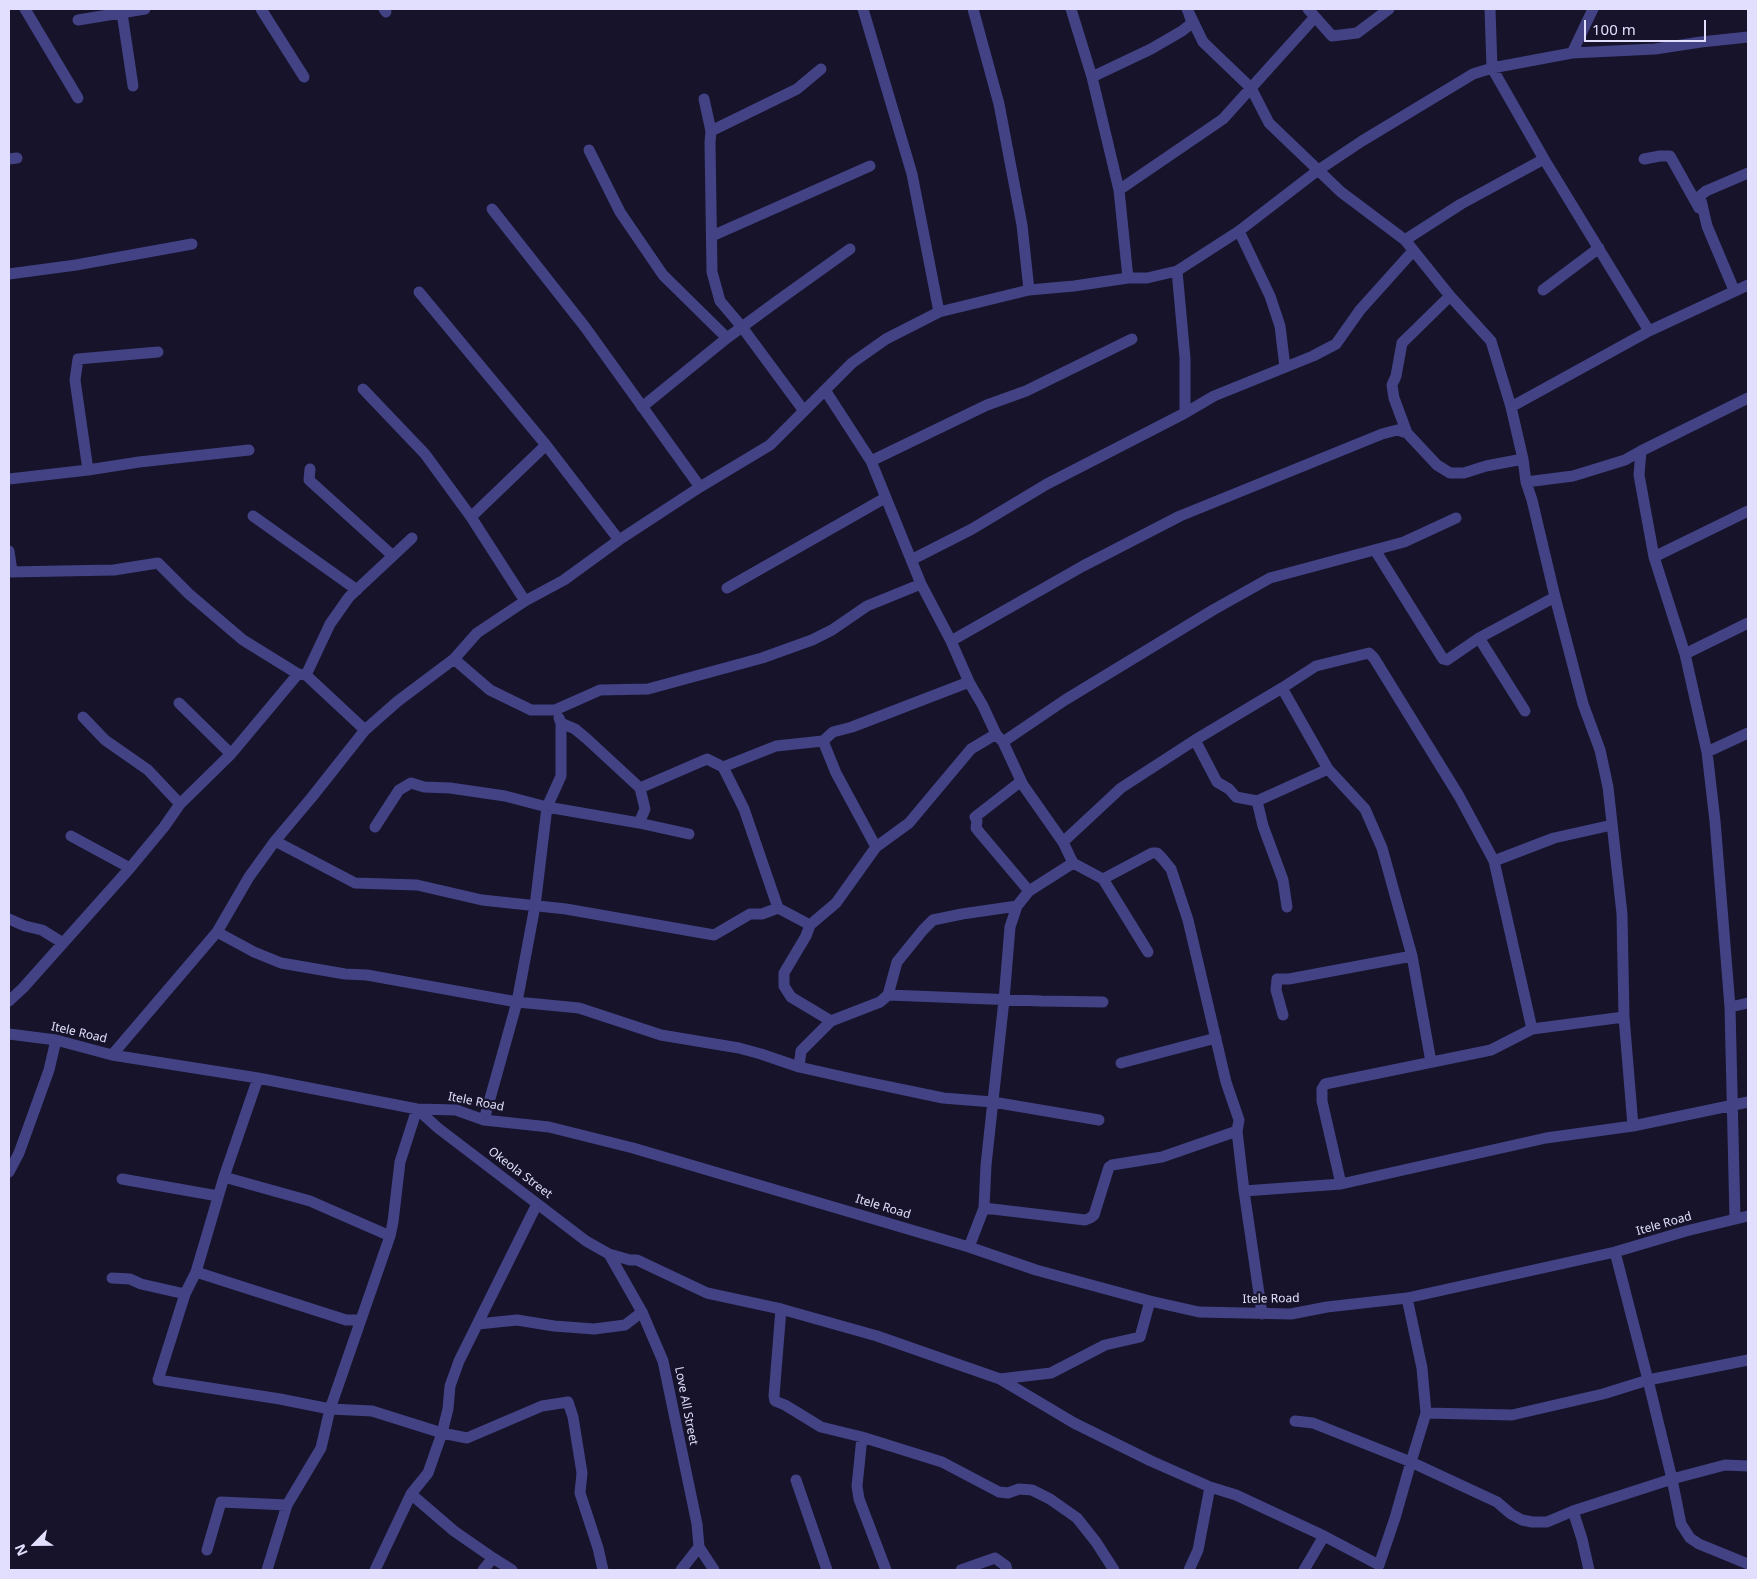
<!DOCTYPE html>
<html>
<head>
<meta charset="utf-8">
<style>
	body { margin:0 }
	#map { position:relative; width:1757px; height:1579px; overflow:hidden; background:#16132a; font-family:"Noto Sans",sans-serif }
	canvas { display:block }
	.frame { position:absolute; inset:0; border:10px solid #e1dffd; pointer-events:none }
	.north { position:absolute; left:10px; top:1519px; width:50px; height:50px; -webkit-text-stroke:4px #16132a; paint-order:stroke; rotate:247deg; font-size:14px; font-weight:700; line-height:20px; text-align:center; color:#e1dffd }
	.north::after { content:''; display:block; margin:auto; width:18px; height:22px; background:#e1dffd; clip-path:polygon(50% 0,100% 100%,50% 72%,0 100%) }
	.scale { position:absolute; left:1584px; top:20px; width:122px; height:22px; box-sizing:border-box; border:2px solid #e1dffd; border-top:0; padding-left:6px; font-size:15px; line-height:18px; white-space:nowrap; color:#e1dffd; -webkit-text-stroke:4px #16132a; paint-order:stroke }
</style>
</head>
<body>
<div id="map">
<canvas width="1757" height="1579"></canvas>
<div class="frame"></div>
<div class="north">N</div>
<div class="scale">100 m</div>
</div>
<script>
const c = document.querySelector('canvas').getContext('2d');
c.lineJoin = 'round';
const shape = rows => new Path2D(rows.map(r => 'M' + r).join(''));
function stroke(path, color, width, dash) { c.strokeStyle = color; c.lineWidth = width; c.lineCap = dash ? 'butt' : 'round'; c.setLineDash(dash || []); c.stroke(path); }
function drawText(font, color, halo, rows, align = 'center') {
  c.font = font + ' "Noto Sans",sans-serif'; c.lineWidth = 4.5; c.setLineDash([]); c.textBaseline = 'middle'; c.strokeStyle = halo; c.fillStyle = color; for (const [text, x, y, turn = 0] of rows) {
    c.save(); c.translate(x, y); c.rotate((+turn || 0) * Math.PI / 180); c.textAlign = isNaN(turn) ? turn : align; if (halo) c.strokeText(text, 0, 0); c.fillText(text, 0, 0); c.restore();
  }
}
stroke(shape([
	[25,9,78,98],
	[261,9,304,77],
	[384,9,386,12],
	[863,9,912,174,939,312],
	[973,9,999,104,1022,225,1029,290],
	[1071,9,1092,77,1119,190,1128,278],
	[1187,9,1203,42,1251,88,1269,123,1341,192,1405,240,1450,296,1491,341,1511,407,1523,459,1526,482,1532,500,1555,597,1583,704,1600,750,1608,787,1622,914,1624,1017,1633,1126],
	[1308,9,1332,36,1357,33,1389,9],
	[1490,9,1492,68,1544,159,1649,331],
	[122,13,133,86],
	[78,20,145,9],
	[1572,53,1593,9],
	[1092,77,1151,49,1182,31,1192,23,1189,14],
	[704,99,711,131],
	[589,150,620,212,663,275,727,338,776,302,850,249],
	[9,159,17,158],
	[1644,159,1660,156,1670,156,1699,208],
	[1119,190,1223,119,1315,17],
	[492,209,585,327,700,487],
	[1239,231,1270,296,1280,326,1285,367],
	[712,236,870,166],
	[1405,240,1461,204,1544,159],
	[1177,271,1185,358,1185,413],
	[9,274,76,265,192,244],
	[1543,290,1599,248],
	[1734,290,1707,226,1700,196,1706,191,1748,173],
	[419,292,546,445,619,540],
	[1450,296,1402,343,1396,376,1392,385,1394,398,1407,433,1437,465,1450,473,1464,473,1486,466,1523,459],
	[363,389,425,454,471,517,525,601],
	[825,390,871,461,921,584,951,641,969,682,983,706,996,734,1003,742,1023,785,1063,842,1073,863,1103,879,1148,952],
	[642,407,727,338],
	[1511,407,1649,331,1748,285],
	[804,411,742,327,720,301,712,272,710,142,711,131,797,89,821,69],
	[1641,451,1639,475,1654,557,1685,654,1707,752,1715,821,1730,1007,1735,1219],
	[871,461,987,405,1026,391,1132,339],
	[310,469,309,480,393,556],
	[88,470,75,380,78,359,158,352],
	[9,479,88,470,139,462,249,450],
	[1526,482,1573,476,1625,460,1641,451,1748,398],
	[253,516,357,590],
	[471,517,546,445],
	[1375,550,1443,659,1447,660,1479,638,1555,597],
	[9,551,12,571],
	[1654,557,1748,511],
	[911,560,972,529,1047,484,1185,413,1214,396,1313,356,1336,344,1360,310,1413,251],
	[9,572,114,570,158,563,189,594,243,640,298,674,306,675,365,730],
	[727,588,885,498],
	[1479,638,1525,711],
	[951,641,1083,566,1180,516,1382,434,1397,430,1407,433],
	[1685,654,1748,623],
	[454,659,490,690,531,710,555,710,600,690,648,689,762,658,812,640,832,630,867,606,921,584],
	[306,675,330,624,349,597,412,538],
	[1282,688,1328,769,1365,809,1382,848,1412,956,1431,1062],
	[179,703,231,754],
	[83,717,105,740,148,770,180,804],
	[561,723,575,729,587,739,640,788,707,759,723,767,776,746,823,741,833,732,852,727,969,682],
	[1195,740,1217,782,1229,789,1236,797,1257,801],
	[823,741,836,773,876,847],
	[1003,742,1065,700,1213,610,1270,578,1404,542,1456,518],
	[1707,752,1748,733],
	[723,767,744,809,778,908,810,925],
	[1023,785,1020,782,975,817,977,821,976,828,980,833,1029,891],
	[639,823,645,809,640,788],
	[375,827,399,790,411,783,424,787,450,788,505,796,547,807,639,823,689,834],
	[71,836,130,868],
	[275,841,355,883,417,885,482,900,566,909,714,935,750,914,762,914,778,908],
	[1063,842,1121,788,1195,740,1282,688,1316,666,1369,653,1374,658,1459,796,1494,861,1532,1029],
	[1494,861,1554,838,1612,825],
	[1103,879,1152,853,1157,853,1162,858,1171,869,1188,920,1226,1082,1239,1120,1237,1131,1244,1191,1262,1314],
	[1287,907,1283,880,1263,826,1257,801,1328,769],
	[9,919,25,926,42,930,63,943],
	[217,932,254,952,281,963,345,974,367,975,517,1002,579,1008,661,1035,739,1048,761,1054,799,1067,857,1080,943,1098,993,1102,1099,1120],
	[888,995,897,962,923,930,933,920,962,914,1017,906],
	[9,1001,23,988,130,868,164,827,180,804,231,754,298,674],
	[1730,1007,1748,1003],
	[1283,1015,1276,990,1277,979,1289,979,1412,956],
	[831,1021,791,997,784,986,784,973,806,936,810,925,836,903,876,847,909,823,971,749,996,734],
	[9,1034,56,1040,112,1055,258,1078,417,1109,456,1110,484,1120,549,1127,633,1148,969,1247,1036,1270,1150,1301,1199,1312,1291,1314,1327,1307,1407,1298,1615,1252,1686,1231,1748,1216],
	[112,1055,217,932,249,877,275,841,312,797,365,730,398,701,454,659,477,633,525,601,564,580,619,540,700,487,770,445,852,363,886,339,939,312,1029,290,1074,286,1128,278,1147,278,1177,271,1239,231,1317,171,1362,141,1473,74,1492,68,1572,53,1655,49,1701,42,1748,37],
	[1121,1063,1216,1038],
	[799,1067,801,1051,831,1021,880,1002,888,995,1041,1001,1103,1002],
	[258,1078,224,1177,196,1272,185,1294,158,1380,280,1399,330,1409,372,1411,442,1433,448,1409,450,1386,459,1361,537,1204],
	[484,1120,517,1002,535,906,547,807,561,776,561,723,559,718],
	[9,1172,19,1153,49,1070,56,1040],
	[224,1177,310,1201,390,1236],
	[122,1179,218,1196],
	[1341,1184,1322,1101,1322,1089,1325,1084,1491,1050,1532,1029,1624,1017],
	[1244,1191,1341,1184,1546,1138,1633,1126,1748,1102],
	[984,1208,1085,1220,1090,1218,1094,1215,1109,1167,1112,1165,1162,1157,1237,1131],
	[969,1247,984,1208,986,1165,1004,1000,1010,927,1017,906,1029,891,1073,863],
	[609,1254,642,1312,663,1361,697,1524,699,1547,714,1570],
	[196,1272,346,1320,360,1320],
	[112,1278,130,1279,141,1284,185,1294],
	[1407,1298,1422,1368,1426,1413,1411,1462,1497,1502,1511,1514,1522,1520,1532,1522,1547,1522,1573,1511,1672,1479,1648,1380,1748,1360],
	[781,1309,877,1336,1000,1379,1051,1373,1105,1345,1140,1337,1150,1301],
	[478,1324,517,1320,554,1326,594,1329,625,1325,642,1312],
	[1000,1379,1074,1423,1151,1461,1210,1487,1236,1495,1324,1536,1379,1565,1395,1518,1411,1462,1313,1423,1295,1421],
	[1426,1413,1512,1415,1603,1394,1648,1380,1615,1252],
	[862,1437,857,1486,859,1499,886,1570],
	[1748,1466,1725,1465,1672,1479,1681,1524,1690,1538,1699,1544,1748,1564],
	[796,1480,827,1570],
	[411,1494,454,1531,493,1558,483,1570],
	[1573,1511,1582,1539,1589,1570],
	[207,1550,221,1502,287,1505],
	[493,1558,512,1570],
	[267,1570,287,1505,321,1448,330,1409,390,1236,393,1222,400,1162,417,1109,438,1128,586,1241,609,1254,630,1260,637,1260,707,1293,781,1309,774,1396,775,1401,785,1405,821,1427,862,1437,942,1462,999,1492,1008,1493,1019,1489,1032,1490,1050,1499,1077,1518,1096,1542,1114,1570],
	[375,1570,411,1494,428,1473,442,1433,467,1438,542,1406,568,1402,573,1417,582,1473,580,1493,598,1548,603,1570],
	[681,1570,699,1547],
	[961,1570,995,1558,1006,1566,1007,1570],
	[1189,1570,1198,1550,1210,1487],
	[1304,1570,1324,1536]
]), '#424285', 11);
drawText('12px', '#e1dffd', '#16132a', [
	["Itele Road",79,1033,13],
	["Itele Road",476,1102,11],
	["Okeola Street",520,1173,37],
	["Itele Road",883,1207,17],
	["Itele Road",1664,1224,-16],
	["Itele Road",1271,1299,-1],
	["Love All Street",686,1406,79]
]);
</script>
</body>
</html>
